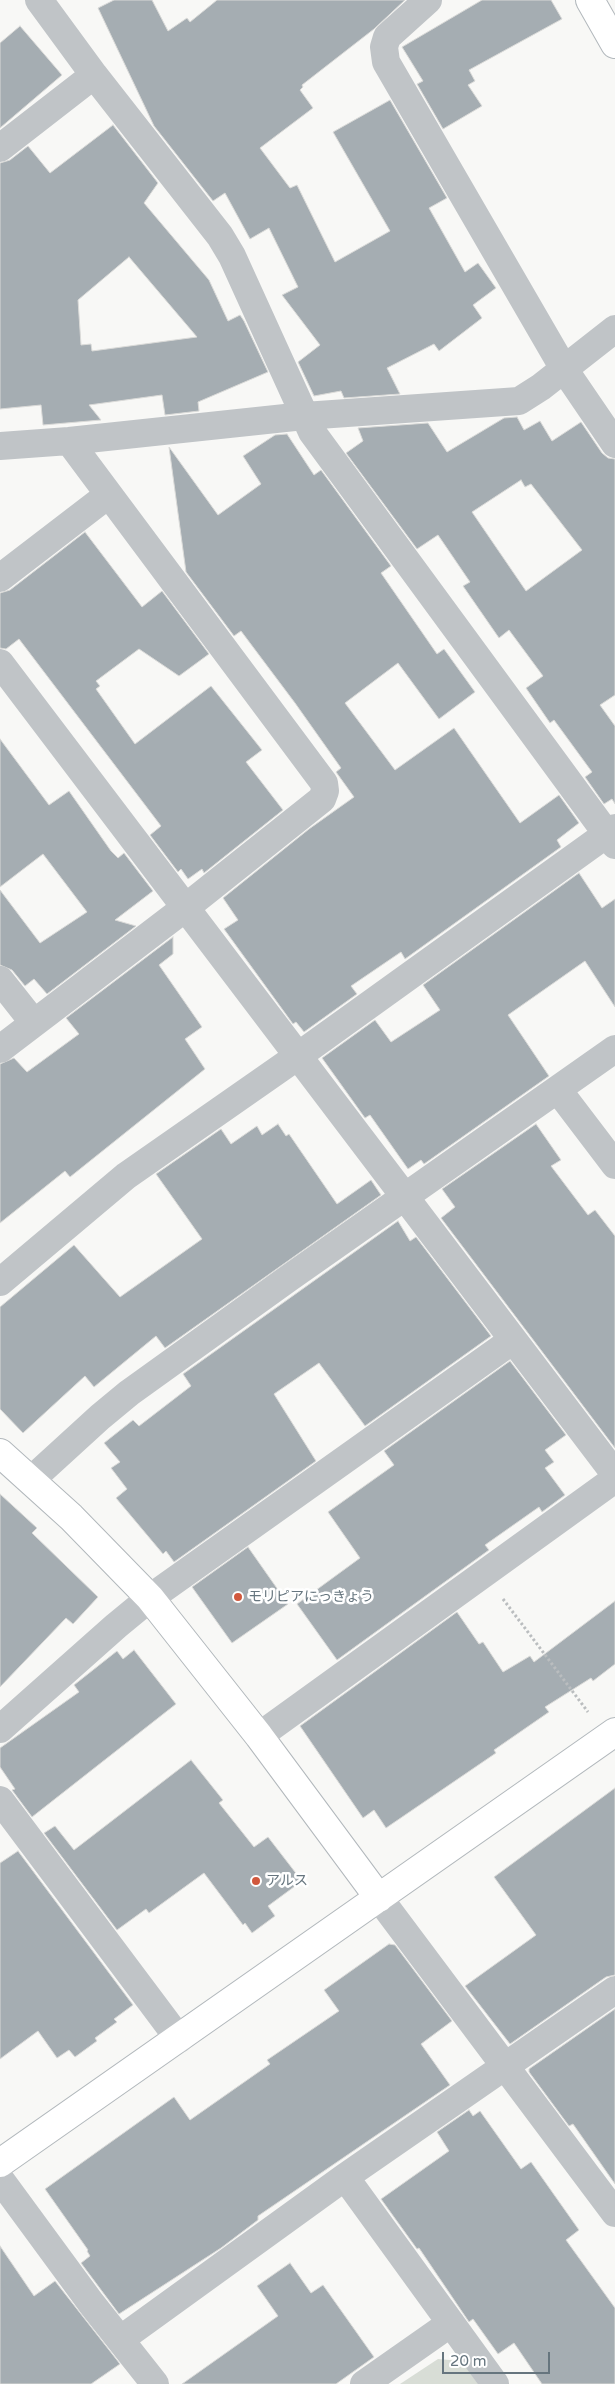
<!DOCTYPE html>
<html>
<head>
<meta charset="utf-8">
<style>
	body { margin:0 }
	#map { position:relative; width:615px; height:2384px; overflow:hidden; background:#f8f8f6; font-family:"Varela Round",sans-serif }
	canvas { display:block }
	.scale { position:absolute; left:442px; top:2352px; width:108px; height:22px; box-sizing:border-box; border:2px solid #66757e; border-top:0; padding-left:6px; font-size:15px; line-height:18px; white-space:nowrap; color:#66757e; -webkit-text-stroke:4px #fff; paint-order:stroke }
</style>
</head>
<body>
<div id="map">
<canvas width="615" height="2384"></canvas>
<div class="scale">20 m</div>
</div>
<script>
const c = document.querySelector('canvas').getContext('2d');
c.lineJoin = 'round';
function fillPath(path, color) { c.fillStyle = color; c.fill(path, 'evenodd'); }
const shape = rows => new Path2D(rows.map(r => 'M' + r).join(''));
function stroke(path, color, width, dash) { c.strokeStyle = color; c.lineWidth = width; c.lineCap = dash ? 'butt' : 'round'; c.setLineDash(dash || []); c.stroke(path); }
function drawText(font, color, halo, rows, align = 'center') {
  c.font = font + ' "Varela Round","Noto Sans JP",sans-serif'; c.lineWidth = 5; c.setLineDash([]); c.textBaseline = 'middle'; c.strokeStyle = halo; c.fillStyle = color; for (const [text, x, y, turn = 0] of rows) {
    c.save(); c.translate(x, y); c.rotate((+turn || 0) * Math.PI / 180); c.textAlign = isNaN(turn) ? turn : align; if (halo) c.strokeText(text, 0, 0); c.fillText(text, 0, 0); c.restore();
  }
}
fillPath(shape([
	[438,2359,462,2361,478,2384,400,2384]
]), '#d8ddd6');
const building = shape([
	[114,0,152,0,168,31,187,18,190,22,217,0,405,0,374,29,302,85,303,87,300,90,313,108,260,148,290,188,297,185,335,262,390,231,333,132,390,100,447,198,429,208,465,272,478,263,496,288,473,305,482,318,439,351,434,344,387,368,400,394,344,398,341,391,314,396,298,362,320,345,282,295,298,287,269,228,250,239,225,193,213,201,154,126,98,8,114,0],
	[482,0,551,0,562,19,469,70,475,81,468,85,482,106,443,129,417,84,423,81,402,47,482,0],
	[20,26,62,75,0,128,0,43,20,26],
	[113,125,158,183,144,203,209,280,228,321,240,315,244,321,268,372,198,402,199,411,165,415,162,395,89,405,101,420,43,425,41,405,0,409,0,163,10,160,28,146,50,173,113,125],
	[129,257,197,337,92,351,91,344,81,345,78,300,129,257],
	[517,417,524,430,540,421,552,441,581,422,602,453,608,458,615,459,615,695,600,705,615,726,615,804,612,799,604,804,585,777,592,772,554,720,550,723,526,688,543,676,509,630,499,638,463,586,470,582,438,535,417,549,346,453,363,441,358,428,428,423,447,452,504,418,517,417],
	[521,480,525,487,531,484,582,550,526,591,472,512,521,480],
	[287,434,314,475,321,470,391,566,381,573,437,654,444,649,475,692,439,719,398,663,345,703,395,770,454,728,520,823,559,795,579,823,557,840,561,847,405,959,401,952,351,986,357,994,304,1032,296,1022,293,1024,224,929,238,920,223,898,309,829,354,797,336,772,341,768,295,703,241,631,234,636,186,572,169,447,218,515,261,484,243,456,275,435,287,434],
	[85,532,142,607,162,591,209,654,179,676,139,649,96,681,100,686,96,689,135,744,211,686,262,750,246,762,283,810,204,873,202,869,188,879,181,869,178,872,150,835,161,826,19,639,6,649,0,648,0,593,10,590,85,532],
	[0,739,49,805,69,791,111,851,118,858,124,853,153,891,115,920,136,926,47,994,34,979,25,986,12,970,0,965,0,890,40,943,87,912,43,854,0,887,0,739],
	[579,873,602,908,615,899,615,1007,585,961,508,1015,549,1076,424,1164,421,1160,408,1169,370,1115,365,1118,322,1058,375,1020,391,1042,440,1010,423,985,579,873],
	[173,937,173,954,159,965,202,1027,185,1039,205,1069,70,1177,65,1171,0,1223,0,1064,14,1058,27,1072,79,1034,66,1018,173,937],
	[278,1124,286,1136,289,1134,337,1204,371,1180,381,1195,165,1348,156,1336,94,1387,85,1376,23,1433,0,1409,0,1307,74,1245,120,1297,202,1239,156,1174,221,1129,231,1144,257,1126,262,1135,278,1124],
	[536,1124,561,1160,551,1166,588,1215,595,1210,615,1236,615,1448,441,1218,455,1207,442,1189,536,1124],
	[398,1221,410,1241,416,1237,491,1336,365,1426,319,1363,274,1394,316,1461,174,1562,166,1551,163,1554,116,1498,127,1489,111,1468,120,1462,104,1443,133,1420,139,1426,191,1386,183,1374,398,1221],
	[510,1361,566,1435,545,1450,554,1462,545,1468,565,1495,542,1512,539,1507,485,1545,489,1550,337,1660,297,1604,360,1558,328,1512,394,1465,384,1451,510,1361],
	[0,1494,37,1528,32,1533,98,1597,73,1624,66,1618,0,1687,0,1494],
	[248,1547,288,1604,232,1643,192,1587,248,1547],
	[615,1601,615,1664,593,1681,591,1678,545,1707,549,1712,494,1750,496,1753,386,1828,374,1810,363,1818,300,1726,457,1612,479,1644,483,1642,503,1672,530,1656,534,1662,615,1601],
	[134,1650,176,1704,32,1817,12,1790,15,1789,0,1767,0,1748,79,1692,74,1685,117,1651,123,1659,134,1650],
	[191,1760,223,1800,219,1803,254,1847,268,1837,302,1881,268,1906,275,1916,252,1933,245,1923,243,1925,204,1873,149,1913,146,1909,117,1930,44,1833,55,1826,74,1850,191,1760],
	[615,1788,615,1975,606,1977,510,2044,465,1986,536,1935,494,1877,615,1788],
	[18,1851,133,2005,114,2019,117,2022,95,2038,97,2041,75,2057,69,2050,57,2058,38,2031,0,2059,0,1863,18,1851],
	[389,1944,395,1945,452,2021,421,2044,450,2085,258,2216,258,2220,221,2248,119,2314,81,2263,90,2256,87,2251,88,2250,45,2189,174,2097,190,2120,270,2064,267,2060,339,2011,324,1990,389,1944],
	[615,2009,615,2184,573,2124,569,2126,529,2072,529,2069,615,2009],
	[469,2110,473,2116,480,2111,521,2169,531,2162,579,2230,566,2240,615,2308,615,2384,542,2384,514,2343,498,2354,473,2319,469,2322,419,2248,417,2249,381,2199,449,2151,437,2132,469,2110],
	[0,2246,34,2296,55,2281,120,2364,91,2384,0,2384,0,2246],
	[290,2263,311,2293,323,2285,374,2357,336,2384,182,2384,278,2316,257,2286,290,2263]
]);
fillPath(building, '#a5adb2');
stroke(building, '#dadad8', 1);
const secondary = shape([
	[590,0,615,44],
	[0,1453,71,1517,150,1598,259,1736,379,1898],
	[0,2163,615,1732]
]);
stroke(secondary, '#b2b8bc', 30);
stroke(shape([
	[503,1599,588,1712]
]), '#babdbf', 3, [2.5, 2.5]);
stroke(shape([
	[39,0,94,75,220,236,232,256,312,432,615,845],
	[428,0,387,37,384,47,386,62,564,369,615,444],
	[0,148,94,75],
	[0,446,69,441,304,416,519,401,541,387,615,329],
	[0,578,108,495],
	[0,663,615,1474],
	[0,980,34,1023],
	[0,1049,185,908,322,799,325,791,324,783,69,441],
	[558,1090,615,1165],
	[0,1282,126,1176,298,1056,615,828],
	[31,1480,100,1417,129,1393,289,1278,615,1049],
	[0,1729,116,1626,150,1598,513,1340],
	[259,1736,615,1479],
	[0,1800,179,2039],
	[379,1898,615,2213],
	[345,2177,495,2384],
	[0,2179,91,2303,155,2384],
	[121,2339,345,2177,615,1990],
	[364,2384,451,2323]
]), '#c0c4c7', 28);
stroke(secondary, '#fff', 28);
for (const [x, y, r, color] of [
	[238,1597,5,"#d1583d"],
	[256,1881,5,"#d1583d"]
]) { const dot = new Path2D(); dot.arc(x, y, r, 0, 2 * Math.PI); c.fillStyle = color; c.fill(dot); stroke(dot, '#fff', 2); }
drawText('14px', '#66757e', '#fff', [
	["モリピアにっきょう",248,1597],
	["アルス",266,1881]
], 'left');
</script>
</body>
</html>
